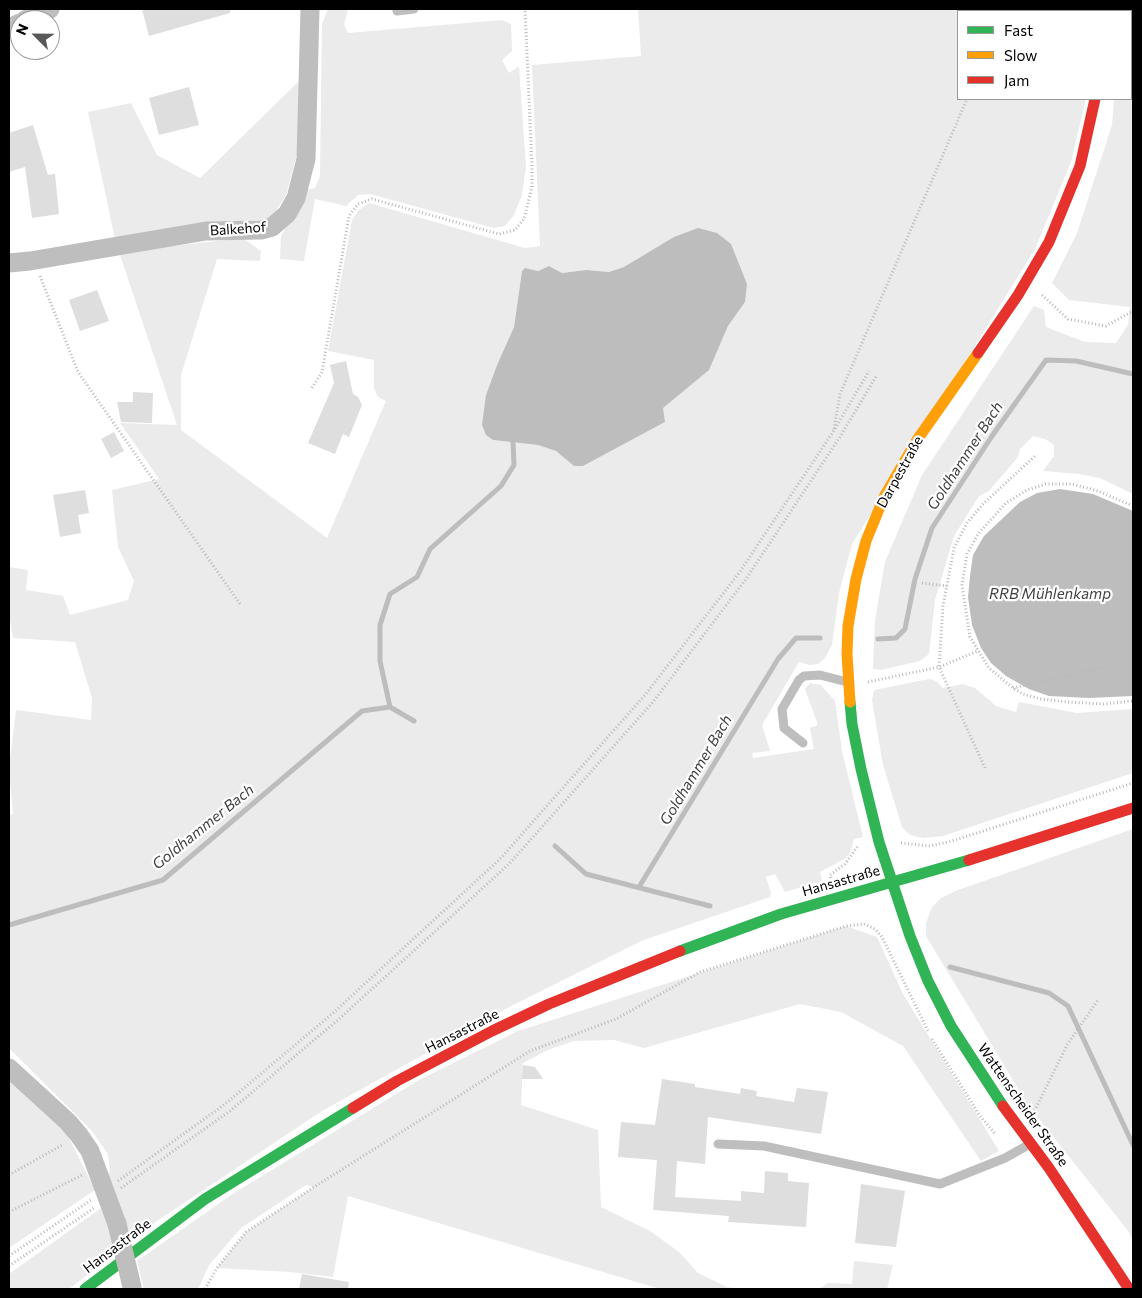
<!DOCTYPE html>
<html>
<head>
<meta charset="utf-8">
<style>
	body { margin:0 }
	#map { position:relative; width:1142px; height:1298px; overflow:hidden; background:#fff; font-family:Commissioner,sans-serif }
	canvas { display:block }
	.frame { position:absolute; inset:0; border:10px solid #000; pointer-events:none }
	.legend { position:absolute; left:957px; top:10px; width:175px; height:90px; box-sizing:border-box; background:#fff; border:1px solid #999; margin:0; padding:6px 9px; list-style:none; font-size:15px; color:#000 }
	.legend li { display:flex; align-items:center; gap:10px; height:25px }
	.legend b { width:25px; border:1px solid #999 }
	.north { position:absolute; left:10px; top:10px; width:50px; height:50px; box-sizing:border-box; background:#fff; border:1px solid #999; border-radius:50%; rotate:293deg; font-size:14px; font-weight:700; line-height:20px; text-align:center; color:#000 }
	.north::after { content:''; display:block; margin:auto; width:18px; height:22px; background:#595959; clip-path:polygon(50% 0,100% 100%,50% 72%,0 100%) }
</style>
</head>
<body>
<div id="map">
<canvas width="1142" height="1298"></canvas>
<div class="frame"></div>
<ul class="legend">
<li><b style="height:6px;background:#30b455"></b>Fast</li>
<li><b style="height:6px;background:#ff9f0a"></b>Slow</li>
<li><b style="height:6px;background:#e5322d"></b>Jam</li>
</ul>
<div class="north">N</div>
</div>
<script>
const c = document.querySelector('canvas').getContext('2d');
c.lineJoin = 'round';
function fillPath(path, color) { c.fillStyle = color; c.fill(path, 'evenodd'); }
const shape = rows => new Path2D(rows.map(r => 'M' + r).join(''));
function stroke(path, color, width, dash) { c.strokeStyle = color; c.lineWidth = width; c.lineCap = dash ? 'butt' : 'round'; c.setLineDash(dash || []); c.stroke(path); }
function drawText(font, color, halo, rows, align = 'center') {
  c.font = font + ' Commissioner,sans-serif'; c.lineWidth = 4.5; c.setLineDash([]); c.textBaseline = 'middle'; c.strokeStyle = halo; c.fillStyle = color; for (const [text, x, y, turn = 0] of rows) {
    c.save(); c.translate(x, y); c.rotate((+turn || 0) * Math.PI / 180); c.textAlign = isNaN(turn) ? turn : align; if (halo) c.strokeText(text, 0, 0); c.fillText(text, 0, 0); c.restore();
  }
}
fillPath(shape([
	[328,9,348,9,344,24,348,33,502,20,511,24,512,51,502,60,509,73,519,66,526,167,522,195,514,215,505,226,494,228,370,194,358,195,346,206,315,199,304,261,280,259,281,236,306,190,315,188,320,176,322,24],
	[638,9,1088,9,1088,11,958,11,958,99,1086,99,1071,162,1035,249,852,544,839,593,832,645,825,658,818,664,810,665,799,662,762,725,770,751,752,753,753,758,814,749,810,728,818,725,805,689,810,683,821,685,835,701,842,751,863,837,854,839,850,853,846,858,820,872,822,881,785,892,775,874,766,877,771,893,770,897,641,941,511,1006,322,1111,130,1239,107,1174,110,1172,108,1154,91,1130,9,1048,9,815,13,814,9,768,16,710,91,720,92,698,75,642,13,638,9,613,9,567,28,570,26,590,63,596,70,615,128,600,134,581,118,547,112,490,159,479,120,423,177,425,119,252,243,238,261,251,260,261,217,259,181,375,181,430,327,538,386,401,378,397,374,388,374,360,328,351,352,220,359,210,369,203,525,248,540,246,532,65,641,56],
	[549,266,562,273,586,270,609,272,624,267,745,302,728,326,709,369,662,408,665,422,583,466,574,466,556,451,538,445,493,440,486,395,497,365,514,327,522,271,529,269,538,271],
	[1131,39,1133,40,1133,494,1100,478,1079,474,1043,471,1054,456,1054,445,1045,439,1033,436,1020,449,1018,457,989,491,979,496,954,536,935,600,929,654,920,661,881,670,873,669,875,620,885,562,922,475,1034,306,1044,310,1046,327,1085,342,1116,343,1128,325,1130,307,1069,300,1052,283,1077,233,1112,125,1114,99,1131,99],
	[299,81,301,139,286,195,274,214,268,220,205,222,115,239,88,112,131,103,157,155,200,178],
	[929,679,936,681,943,688,963,684,975,688,996,706,1016,712,1019,702,1077,713,1133,709,1133,773,943,836,923,838,910,835,902,827,883,765,872,700,874,690],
	[1133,829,1133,1241,1129,1232,1028,1105,926,936,926,923,932,907,941,898,958,890],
	[846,926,877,937,903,994,999,1151,981,1161,903,1046,841,1012,800,1004,644,1048,614,1040,574,1041,548,1050,523,1063,521,1105,598,1130,601,1207,650,1231,679,1252,698,1273,727,1287,740,1289,660,1289,348,1196,333,1277,290,1272,217,1268,246,1232,314,1187,306,1185,241,1228,209,1265,198,1289,144,1289,137,1261,231,1195,419,1080,518,1031],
	[9,1080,66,1132,95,1190,9,1248],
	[101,1208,108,1224,116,1253,69,1289,9,1289,9,1274],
	[854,1261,893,1265,887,1289,819,1289,828,1283,852,1284]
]), '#ebebeb');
fillPath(shape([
	[698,228,717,233,731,244,747,284,745,302,728,326,709,370,663,408,665,422,583,466,574,466,556,451,538,445,493,440,486,435,482,425,486,395,497,365,514,327,522,271,525,268,538,271,549,266,562,273,586,270,609,272,624,267,674,237],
	[1060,489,1093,494,1133,511,1133,696,1089,698,1049,696,1029,689,1006,676,991,663,981,648,972,625,968,597,970,576,973,555,984,536,1020,502,1037,493]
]), '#bdbdbd');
stroke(shape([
	[878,639,896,638,905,629,915,579,932,528,992,436,1046,360,1076,361,1133,374],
	[390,707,380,661,380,625,390,594,417,577,430,549,501,486,514,465,513,442],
	[555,846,586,874,710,906],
	[639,887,778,659,796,638,820,638],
	[9,925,163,880,362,711,390,707,414,721],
	[950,967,1049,993,1068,1006,1133,1145]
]), '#bdbdbd', 5);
fillPath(shape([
	[142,9,230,9,230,13,149,36],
	[189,87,199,125,159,135,149,98],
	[33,125,48,175,55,174,59,214,32,218,25,167,9,172,9,133],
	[97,290,109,321,80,331,69,300],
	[346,361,353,394,358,397,362,405,349,437,343,434,335,454,308,443,334,383,330,365],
	[133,392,153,393,152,423,121,422,117,402,133,402],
	[114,432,124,451,111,458,101,439],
	[85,490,89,513,78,515,81,533,60,537,53,495],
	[523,1065,535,1067,543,1079,522,1079],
	[662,1079,695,1084,695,1087,740,1094,741,1088,757,1091,756,1096,794,1102,797,1088,828,1092,821,1134,708,1117,705,1164,677,1161,675,1197,741,1201,741,1191,764,1193,765,1171,788,1173,788,1181,809,1183,806,1227,728,1222,729,1216,653,1210,657,1160,618,1157,621,1122,655,1125],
	[861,1184,905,1191,896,1247,855,1243],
	[302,1274,349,1282,348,1289,299,1289]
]), '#dedede');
stroke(shape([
	[1131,33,1133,34],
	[40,276,78,372,240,604],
	[1042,295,1068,319,1106,326,1133,311],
	[312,388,322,372,349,216,358,204,372,199,499,234,515,230,524,219,532,187,532,166,525,9],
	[834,429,840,394,967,99],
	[1133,506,1098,491,1072,484,1046,484,1027,490,1006,503,978,534,967,554,962,585,970,637,989,668,1013,688,1023,694,1041,699,1067,702,1104,704,1133,701],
	[922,583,947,586],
	[868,682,939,667,978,651],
	[1013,688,1107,666],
	[985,768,939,667,943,606,954,548,967,523,984,503,1036,455],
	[901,843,930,846,952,841,1133,783],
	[831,878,830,875,845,864,858,846],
	[932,1039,980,1116,996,1135],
	[1033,1114,1067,1045,1098,1000],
	[9,1175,64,1144],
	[118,1181,225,1104,332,1014,500,859,645,695,739,573,833,432,869,371],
	[121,1188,230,1111,339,1019,509,864,653,702,746,579,840,437,877,375],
	[9,1212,82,1175],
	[9,1256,91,1200],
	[9,1266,94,1208],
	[205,1289,217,1268,246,1232,314,1187,530,1051,616,1019,700,972,846,926,864,924,875,929,882,937,929,1033]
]), '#b9b9b9', 3, [1, 2.5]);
stroke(shape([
	[397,9,397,11,414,9],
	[803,743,784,728,782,709,799,680,804,676,820,675,847,682],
	[718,1144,764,1146,940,1184,1005,1158,1030,1144]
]), '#bebebe', 9);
stroke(shape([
	[1099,9,1099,11],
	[25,20,50,9],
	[9,28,20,23],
	[9,263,30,261,206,231,261,230,272,227,287,214,296,198,306,159,310,9],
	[9,1068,68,1122,79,1135,90,1151,117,1224]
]), '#bebebe', 19);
stroke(shape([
	[850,702,852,724,861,769,879,842,910,936,928,981,951,1026,1003,1106],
	[680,951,781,914,969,860],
	[85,1289,205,1199,353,1108]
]), '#30b455', 11);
stroke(shape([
	[850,702,847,654,848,626,856,579,866,541,884,497,917,440,978,353]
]), '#ff9f0a', 11);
stroke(shape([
	[978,353,1018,295,1049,242,1080,166,1095,99],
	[969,860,1133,808],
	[1003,1106,1049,1168,1129,1289],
	[353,1108,397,1081,492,1031,549,1004,680,951]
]), '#e5322d', 11);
stroke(shape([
	[117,1224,132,1287]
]), '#bebebe', 19);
drawText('14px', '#000', '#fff', [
	["Balkehof",238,229,-4],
	["Darpestraße",900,472,-61],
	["Hansastraße",841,881,-16],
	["Hansastraße",462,1031,-27],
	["Wattenscheider Straße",1023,1105,55],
	["Hansastraße",117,1246,-37]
]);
drawText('italic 15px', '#424242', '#fff', [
	["Goldhammer Bach",965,456,-57],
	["RRB Mühlenkamp",1050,594],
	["Goldhammer Bach",696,770,-59],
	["Goldhammer Bach",203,827,-39]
]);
</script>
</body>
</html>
